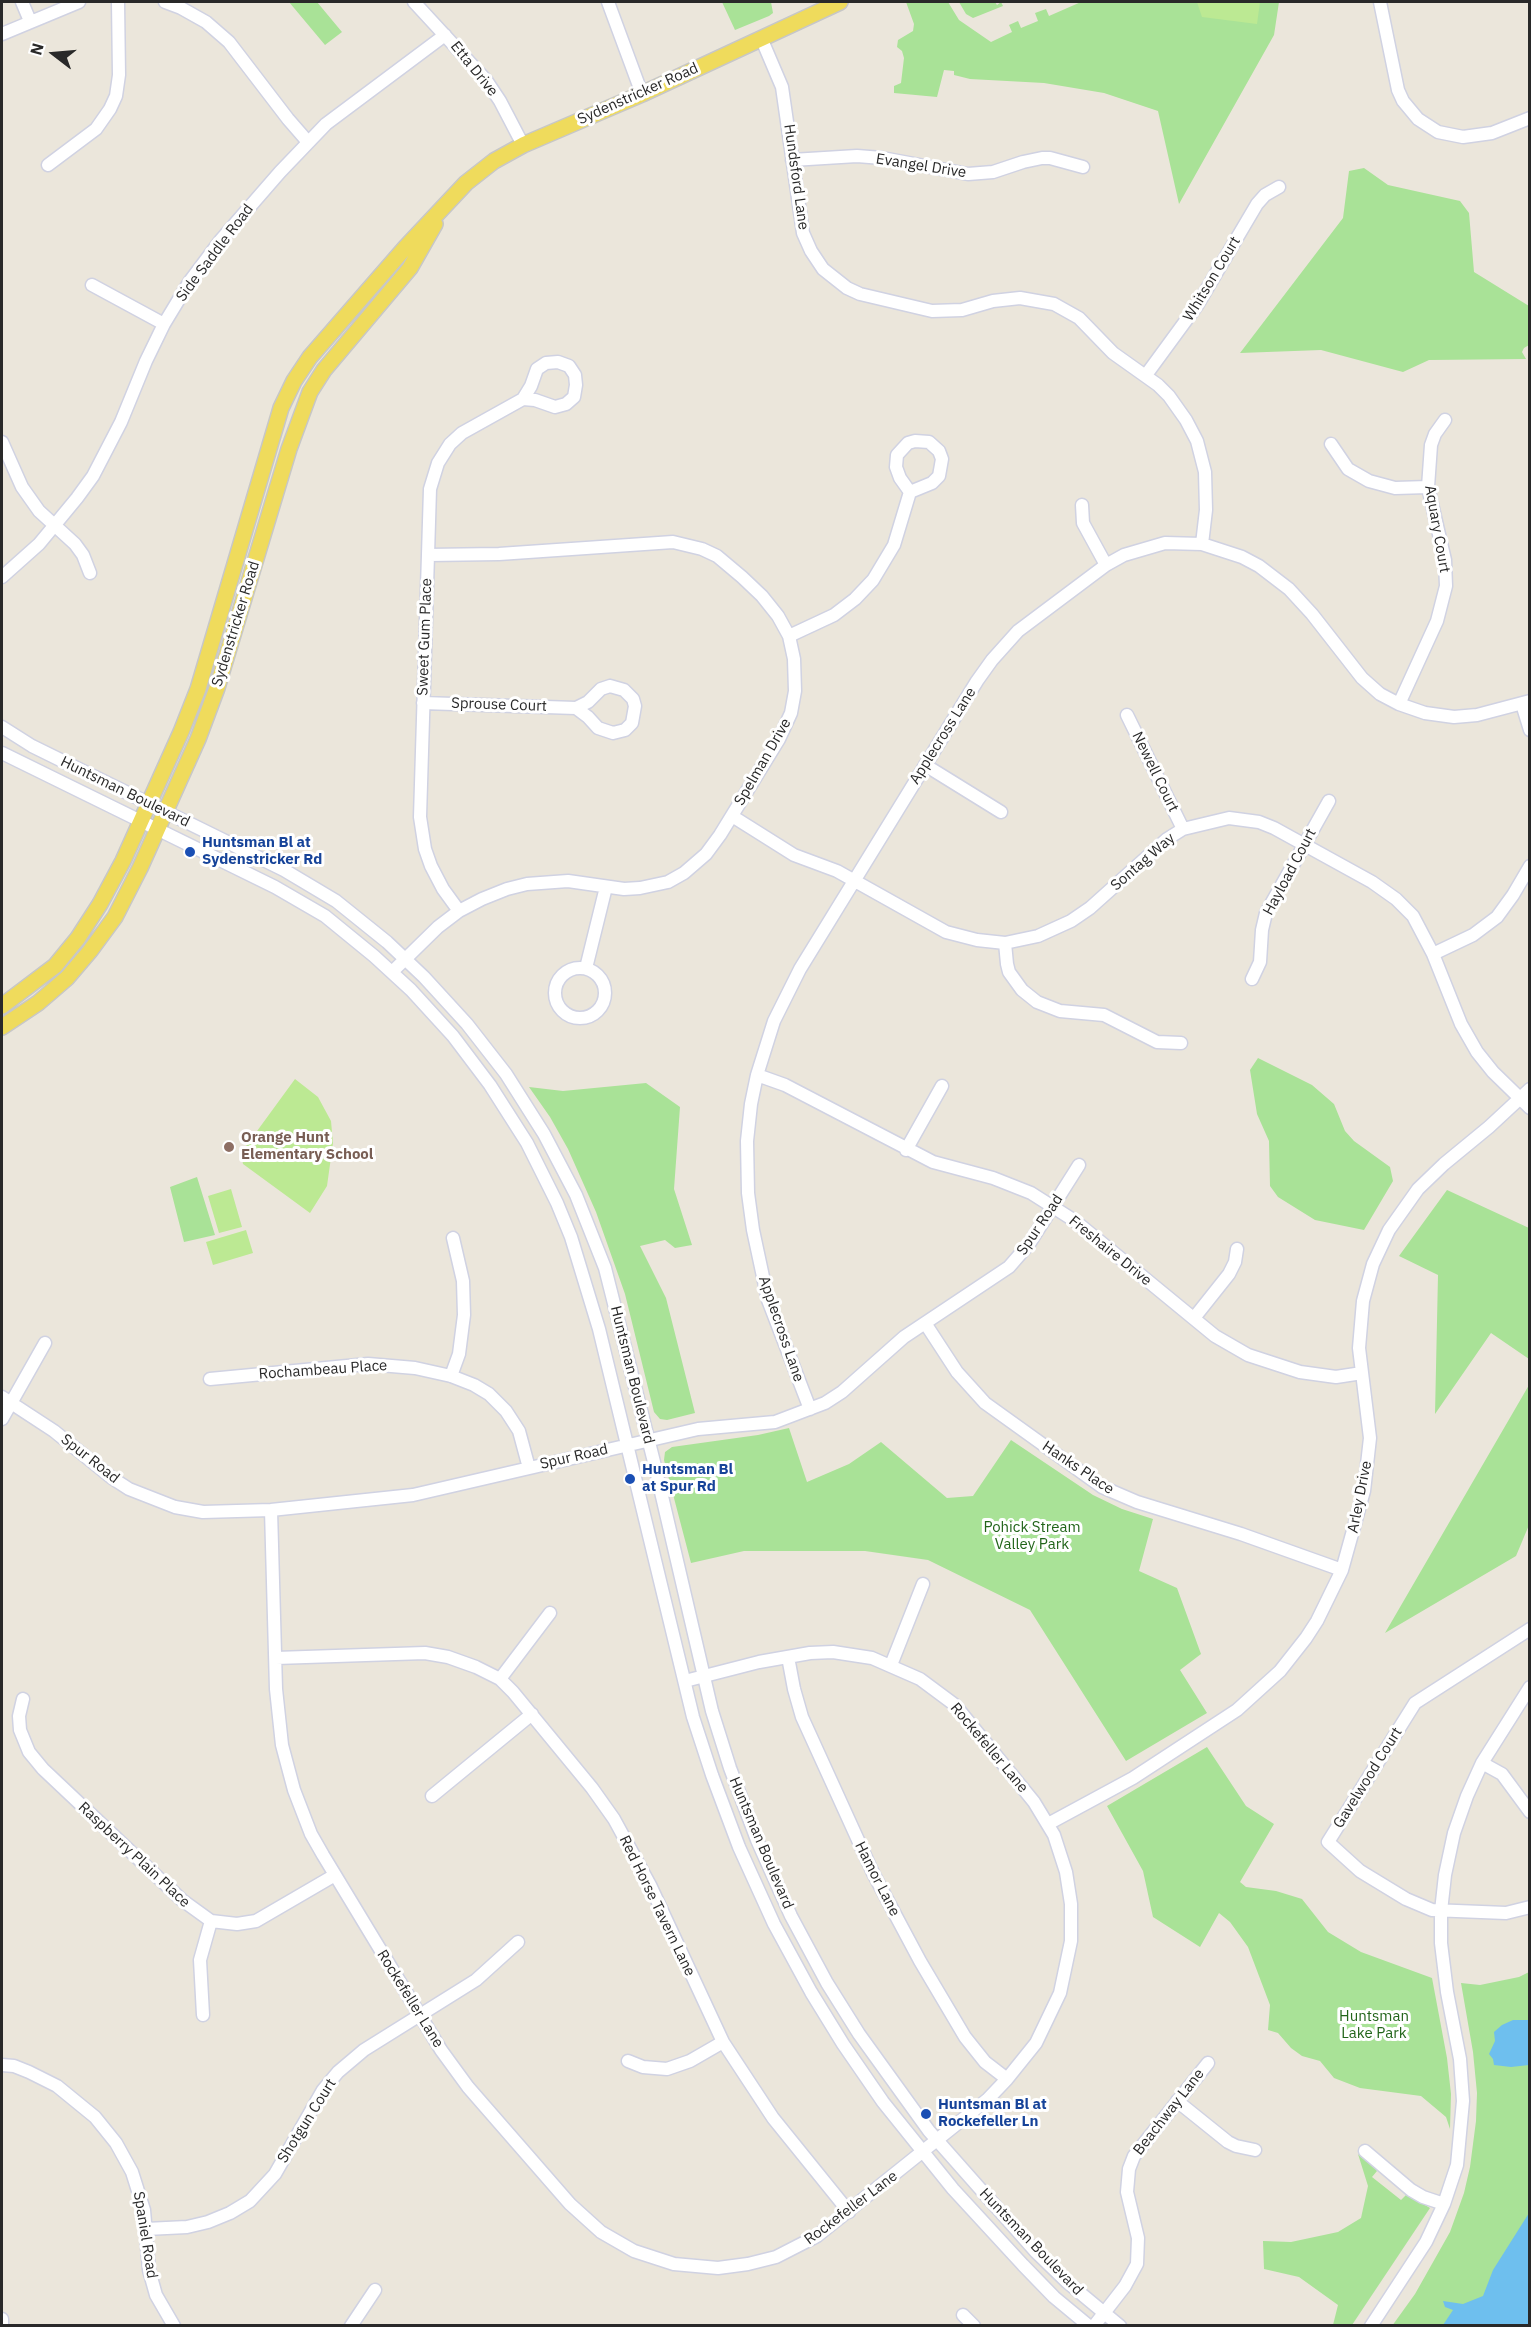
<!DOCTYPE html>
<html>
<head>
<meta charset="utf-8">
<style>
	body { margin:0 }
	#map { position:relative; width:1531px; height:2327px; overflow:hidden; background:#ebe6db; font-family:"IBM Plex Sans",sans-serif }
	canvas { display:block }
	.frame { position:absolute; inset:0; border:3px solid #292929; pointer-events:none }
	.north { position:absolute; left:24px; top:24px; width:60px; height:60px; -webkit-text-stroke:4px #fff; paint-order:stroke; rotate:286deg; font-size:16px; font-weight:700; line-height:24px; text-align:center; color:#292929 }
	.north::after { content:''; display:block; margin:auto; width:21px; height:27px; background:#292929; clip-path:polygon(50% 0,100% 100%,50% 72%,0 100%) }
</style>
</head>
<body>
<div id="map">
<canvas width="1531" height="2327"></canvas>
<div class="frame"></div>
<div class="north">N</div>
</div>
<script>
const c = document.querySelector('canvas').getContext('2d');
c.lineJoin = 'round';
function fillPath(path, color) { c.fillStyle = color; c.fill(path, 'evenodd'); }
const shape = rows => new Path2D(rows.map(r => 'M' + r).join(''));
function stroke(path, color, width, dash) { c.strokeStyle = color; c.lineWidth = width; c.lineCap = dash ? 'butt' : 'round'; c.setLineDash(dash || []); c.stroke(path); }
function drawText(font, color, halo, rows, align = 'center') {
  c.font = font + ' "IBM Plex Sans",sans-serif'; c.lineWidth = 6; c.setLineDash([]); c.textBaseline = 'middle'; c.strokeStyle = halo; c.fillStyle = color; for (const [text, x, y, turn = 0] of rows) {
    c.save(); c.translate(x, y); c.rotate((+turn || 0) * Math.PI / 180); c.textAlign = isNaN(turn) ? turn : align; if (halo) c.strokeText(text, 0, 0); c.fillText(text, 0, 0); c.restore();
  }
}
fillPath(shape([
	[289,2,317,2,342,32,325,45],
	[722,2,771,2,773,13,769,16,735,30],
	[906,2,948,2,959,20,991,42,1012,32,1009,25,1018,21,1021,28,1038,21,1035,13,1046,9,1049,16,1081,2,1279,2,1274,35,1179,204,1158,111,1104,93,1044,83,970,79,954,75,954,71,944,70,937,97,894,93,894,86,901,83,904,58,902,51,897,47,898,40,913,31,914,24],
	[959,2,995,2,997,5,1001,2,1003,6,973,18,966,14],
	[1364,168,1388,185,1460,201,1469,213,1474,272,1529,306,1529,345,1524,348,1522,352,1526,359,1429,360,1403,372,1321,350,1240,353,1343,218,1349,171],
	[1258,1058,1312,1085,1334,1104,1345,1131,1354,1141,1390,1167,1393,1181,1364,1230,1315,1220,1278,1197,1270,1186,1269,1141,1257,1114,1250,1070],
	[646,1083,680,1107,674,1189,692,1245,675,1248,665,1240,640,1246,666,1298,695,1413,667,1420,660,1419,654,1412,625,1294,596,1212,568,1149,550,1117,529,1087,563,1091],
	[197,1177,215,1235,184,1242,170,1187],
	[1447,1190,1529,1228,1529,1359,1491,1333,1435,1414,1438,1275,1399,1256],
	[1529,1385,1529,1525,1516,1556,1385,1633],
	[789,1428,807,1482,849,1464,881,1442,947,1498,973,1496,1011,1440,1093,1495,1122,1509,1153,1519,1139,1571,1177,1588,1201,1654,1180,1670,1207,1713,1126,1761,1030,1610,928,1560,865,1551,744,1551,691,1563,664,1460,665,1452,672,1447,758,1435],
	[1207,1747,1246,1806,1274,1824,1240,1882,1246,1887,1276,1891,1302,1899,1328,1932,1361,1952,1432,1978,1447,2058,1451,2094,1450,2129,1446,2117,1421,2096,1360,2088,1334,2078,1320,2061,1302,2056,1291,2048,1278,2033,1268,2030,1270,2005,1248,1947,1230,1922,1219,1913,1200,1947,1153,1917,1143,1871,1107,1806],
	[1529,1972,1529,2325,1392,2326,1415,2294,1450,2232,1464,2193,1470,2167,1476,2121,1477,2093,1473,2052,1461,1983,1480,1985,1519,1977],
	[1358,2154,1376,2169,1377,2171,1372,2177,1401,2200,1406,2195,1408,2195,1430,2208,1352,2325,1333,2325,1338,2305,1299,2277,1264,2269,1263,2241,1291,2242,1338,2232,1361,2218,1368,2186]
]), '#a9e297');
fillPath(shape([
	[1197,2,1260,2,1257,24,1202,17],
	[295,1079,318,1097,331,1121,333,1143,327,1186,310,1213,243,1164,241,1153],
	[231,1189,242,1227,219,1233,208,1196],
	[246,1230,253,1253,213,1265,206,1242]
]), '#bce993');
fillPath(shape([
	[1513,2020,1529,2020,1529,2065,1511,2067,1494,2065,1493,2059,1489,2054,1495,2041,1494,2032,1502,2025],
	[1529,2213,1529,2325,1443,2325,1453,2310,1445,2307,1443,2301,1463,2304,1483,2296,1493,2270]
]), '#6ebfee');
const minor = shape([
	[22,2,30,21],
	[165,2,181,8,206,22,229,42,288,119,308,142],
	[414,2,486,80,500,101,523,145],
	[608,2,642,94],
	[1380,2,1398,90,1403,101,1418,119,1438,132,1463,137,1492,133,1530,118],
	[2,34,79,2],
	[762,40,782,87,803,233,811,251,823,269,847,288,860,294,932,311,962,310,993,301,1020,298,1054,304,1079,318,1113,353,1158,385,1169,396,1186,420,1197,441,1205,472,1206,510,1202,544],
	[792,160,857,156,882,158,968,174,993,172,1023,162,1042,158,1050,158,1083,167],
	[48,165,96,129,110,109,116,96,119,75,118,2],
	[92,285,164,324],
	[1146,375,1198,304,1257,204,1265,195,1279,187],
	[2,442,22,487,39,511,75,544,83,555,90,573],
	[1331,444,1348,469,1369,481,1395,488,1428,487],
	[1082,505,1083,523,1106,565],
	[2,577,39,544,77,498,93,476,121,422,146,361,164,324,190,281,220,241,280,172,326,124,445,35],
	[789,636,834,615,855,599,873,580,894,545,910,492,932,483,939,476,942,459,939,451,929,442,915,441,908,443,897,455,896,467,900,478,910,492],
	[610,686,624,690,633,699,635,706,632,723,625,730,613,733,598,728,588,717,576,708,588,702,601,689,610,686],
	[423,703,576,708],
	[1399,704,1437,621,1446,586,1445,560,1428,487,1431,445,1435,434,1445,420],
	[1522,704,1530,730],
	[1127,715,1183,829],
	[2,727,32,746,284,870,336,901,387,942,424,977,467,1024,506,1074,544,1134,576,1195,605,1268,654,1462,712,1711,730,1768,757,1840,791,1916,827,1983,859,2034,929,2131,1036,2252,1067,2282,1120,2326],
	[2,753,275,887,325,916,374,956,411,990,453,1036,490,1085,527,1143,557,1203,571,1237,599,1329,693,1717,712,1775,739,1847,774,1924,811,1992,843,2044,883,2102,953,2189,1023,2265,1054,2297,1089,2326],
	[925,765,1001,812],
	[732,816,794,855,837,871,946,932,977,940,1005,943,1038,936,1071,921,1090,908,1167,839,1183,829,1229,818,1259,822,1274,828,1372,882,1396,899,1413,916,1433,954,1461,1024,1477,1052,1493,1072,1530,1108],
	[459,911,443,889,431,866,425,849,420,817,430,489,438,463,450,444,462,433,523,399,535,400,555,407,566,404,574,397,576,385,575,375,569,366,558,362,546,363,537,369,531,386,523,399],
	[1005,943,1007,964,1009,972,1022,990,1037,1002,1060,1011,1104,1015,1157,1042,1181,1043],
	[1433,954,1473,935,1497,917,1513,895,1530,866],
	'555 993a25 25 0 1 1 50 0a25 25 0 1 1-50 0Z',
	[586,968,606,887],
	[392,972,438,927,459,911,482,899,507,889,527,884,568,881,624,889,640,888,668,882,684,873,706,854,720,835,779,739,791,713,795,691,794,659,789,636,778,616,762,596,742,577,717,556,702,549,673,542,499,554,428,555],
	[1252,979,1260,962,1262,930,1266,913,1329,801],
	[757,1075,785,1085,933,1162,993,1178,1031,1193,1075,1221,1215,1336,1248,1355,1300,1372,1336,1377,1362,1373],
	[906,1150,942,1086],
	[1194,1318,1229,1274,1235,1262,1237,1249],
	[925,1323,957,1372,985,1403,1102,1487,1137,1502,1241,1534,1342,1570],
	[451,1376,459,1354,464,1315,463,1281,453,1238],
	[210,1379,368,1364,415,1368,451,1376,474,1385,489,1394,506,1411,519,1431,529,1468],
	[2,1397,54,1431,112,1478,129,1489,175,1507,203,1512,271,1510,413,1495,698,1429,775,1422,825,1403,842,1392,904,1337,1009,1267,1029,1244,1079,1165],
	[810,1409,768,1300,753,1230,748,1193,747,1141,751,1104,757,1075,774,1021,800,969,977,681,992,660,1018,631,1106,565,1124,555,1165,543,1202,544,1242,557,1259,566,1289,589,1312,614,1362,678,1380,694,1399,704,1425,713,1454,717,1477,715,1530,701],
	[2,1419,45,1343],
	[271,1510,276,1689,282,1745,294,1790,311,1834,323,1855,441,2050,468,2087,570,2204,601,2232,634,2251,674,2264,718,2268,748,2264,776,2257,817,2236,988,2099,1007,2079,1036,2043,1060,1993,1071,1941,1071,1904,1066,1872,1054,1835,1034,1802,955,1705,920,1679,872,1658,833,1652,810,1653,759,1662,685,1681],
	[1530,1629,1415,1703,1328,1842,1360,1871,1406,1899,1432,1910,1506,1913,1530,1907],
	[788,1657,794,1689,802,1717,873,1873,920,1961,965,2037,985,2062,1007,2079],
	[276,1658,425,1653,448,1657,476,1667,500,1679,513,1692,592,1788,614,1819,650,1885,723,2042,773,2118,849,2212],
	[891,1665,923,1584],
	[500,1679,550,1613],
	[23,1699,19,1716,20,1730,29,1752,43,1769,182,1900,211,1921,237,1924,256,1921,335,1875],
	[1482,1763,1502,1774,1530,1812],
	[432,1796,532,1714],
	[1048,1824,1133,1778,1237,1710,1280,1671,1306,1638,1317,1621,1342,1570,1364,1491,1370,1438,1359,1348,1363,1301,1373,1264,1389,1230,1418,1189,1444,1164,1489,1127,1530,1089],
	[203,2015,200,1960,211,1921],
	[628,2061,643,2067,667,2069,690,2061,723,2042],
	[2,2065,14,2066,29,2072,57,2086,95,2117,116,2143,132,2172,144,2210,149,2270,156,2295,174,2326],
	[1177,2101,1228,2142,1236,2146,1255,2150],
	[1365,2151,1411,2190,1423,2197,1444,2204],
	[146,2229,187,2227,208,2222,230,2213,250,2201,275,2174,323,2090,338,2072,364,2050,476,1980,518,1942],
	[963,2315,974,2326],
	[2,2319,2,2326],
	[351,2326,375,2290],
	[1094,2326,1125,2286,1137,2264,1138,2238,1127,2192,1129,2169,1134,2156,1208,2063],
	[1371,2326,1426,2242,1444,2204,1457,2165,1463,2101,1460,2059,1447,1992,1441,1943,1441,1911,1445,1875,1454,1833,1467,1796,1482,1763,1530,1687]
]);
const major = shape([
	[2,1006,55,966,78,938,100,904,123,861,181,732,198,689,281,408,294,381,310,357,405,248,466,183,494,161,523,145,642,94,840,2],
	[2,1027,38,1003,67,978,90,951,115,917,140,868,198,739,217,688,289,449,310,392,324,370,410,268,435,224]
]);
stroke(minor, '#d0d2e2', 15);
stroke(major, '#c7c7c7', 18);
stroke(minor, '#fff', 12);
stroke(major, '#efdb5c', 15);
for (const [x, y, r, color] of [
	[190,852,6,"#1a4fb4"],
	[229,1147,6,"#8d6e63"],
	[630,1479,6,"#1a4fb4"],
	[926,2114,6,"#1a4fb4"]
]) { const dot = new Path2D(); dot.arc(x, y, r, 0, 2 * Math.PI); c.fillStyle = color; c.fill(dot); stroke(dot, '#fff', 2); }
drawText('15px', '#292929', '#fff', [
	["Etta Drive",474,69,51],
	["Sydenstricker Road",638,94,-24],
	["Evangel Drive",921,166,9],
	["Hundsford Lane",796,177,82],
	["Side Saddle Road",215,253,-53],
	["Whitson Court",1212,279,-59],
	["Aquary Court",1437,529,80],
	["Sydenstricker Road",236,624,-73],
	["Sweet Gum Place",425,637,-88],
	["Sprouse Court",499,705,2],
	["Applecross Lane",943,736,-58],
	["Spelman Drive",763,762,-60],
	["Newell Court",1155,772,64],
	["Huntsman Boulevard",125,792,26],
	["Sontag Way",1143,862,-41],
	["Hayload Court",1290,872,-62],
	["Spur Road",1040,1225,-56],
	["Freshaire Drive",1110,1251,39],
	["Applecross Lane",781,1329,71],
	["Rochambeau Place",323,1370,-4],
	["Huntsman Boulevard",632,1375,76],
	["Spur Road",574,1457,-13],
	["Spur Road",90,1459,38],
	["Hanks Place",1078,1468,34],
	["Arley Drive",1360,1497,-79],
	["Rockefeller Lane",989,1748,50],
	["Gavelwood Court",1368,1778,-58],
	["Huntsman Boulevard",761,1843,67],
	["Raspberry Plain Place",134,1855,43],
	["Hamor Lane",877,1879,63],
	["Red Horse Tavern Lane",657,1906,64],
	["Rockefeller Lane",410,1999,58],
	["Beachway Lane",1169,2112,-52],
	["Shotgun Court",307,2121,-58],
	["Rockefeller Lane",851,2208,-37],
	["Spaniel Road",145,2235,81],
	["Huntsman Boulevard",1031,2242,46]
]);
drawText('bold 15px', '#164399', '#fff', [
	["Huntsman Bl at",202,843],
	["Sydenstricker Rd",202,860],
	["Huntsman Bl",642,1470],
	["at Spur Rd",642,1487],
	["Huntsman Bl at",938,2105],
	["Rockefeller Ln",938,2122]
], 'left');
drawText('bold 15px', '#785e54', '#fff', [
	["Orange Hunt",241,1138],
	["Elementary School",241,1155]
], 'left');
drawText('15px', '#22651a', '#fff', [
	["Pohick Stream",1032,1528],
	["Valley Park",1032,1545],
	["Huntsman",1374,2017],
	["Lake Park",1374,2034]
]);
</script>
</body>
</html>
